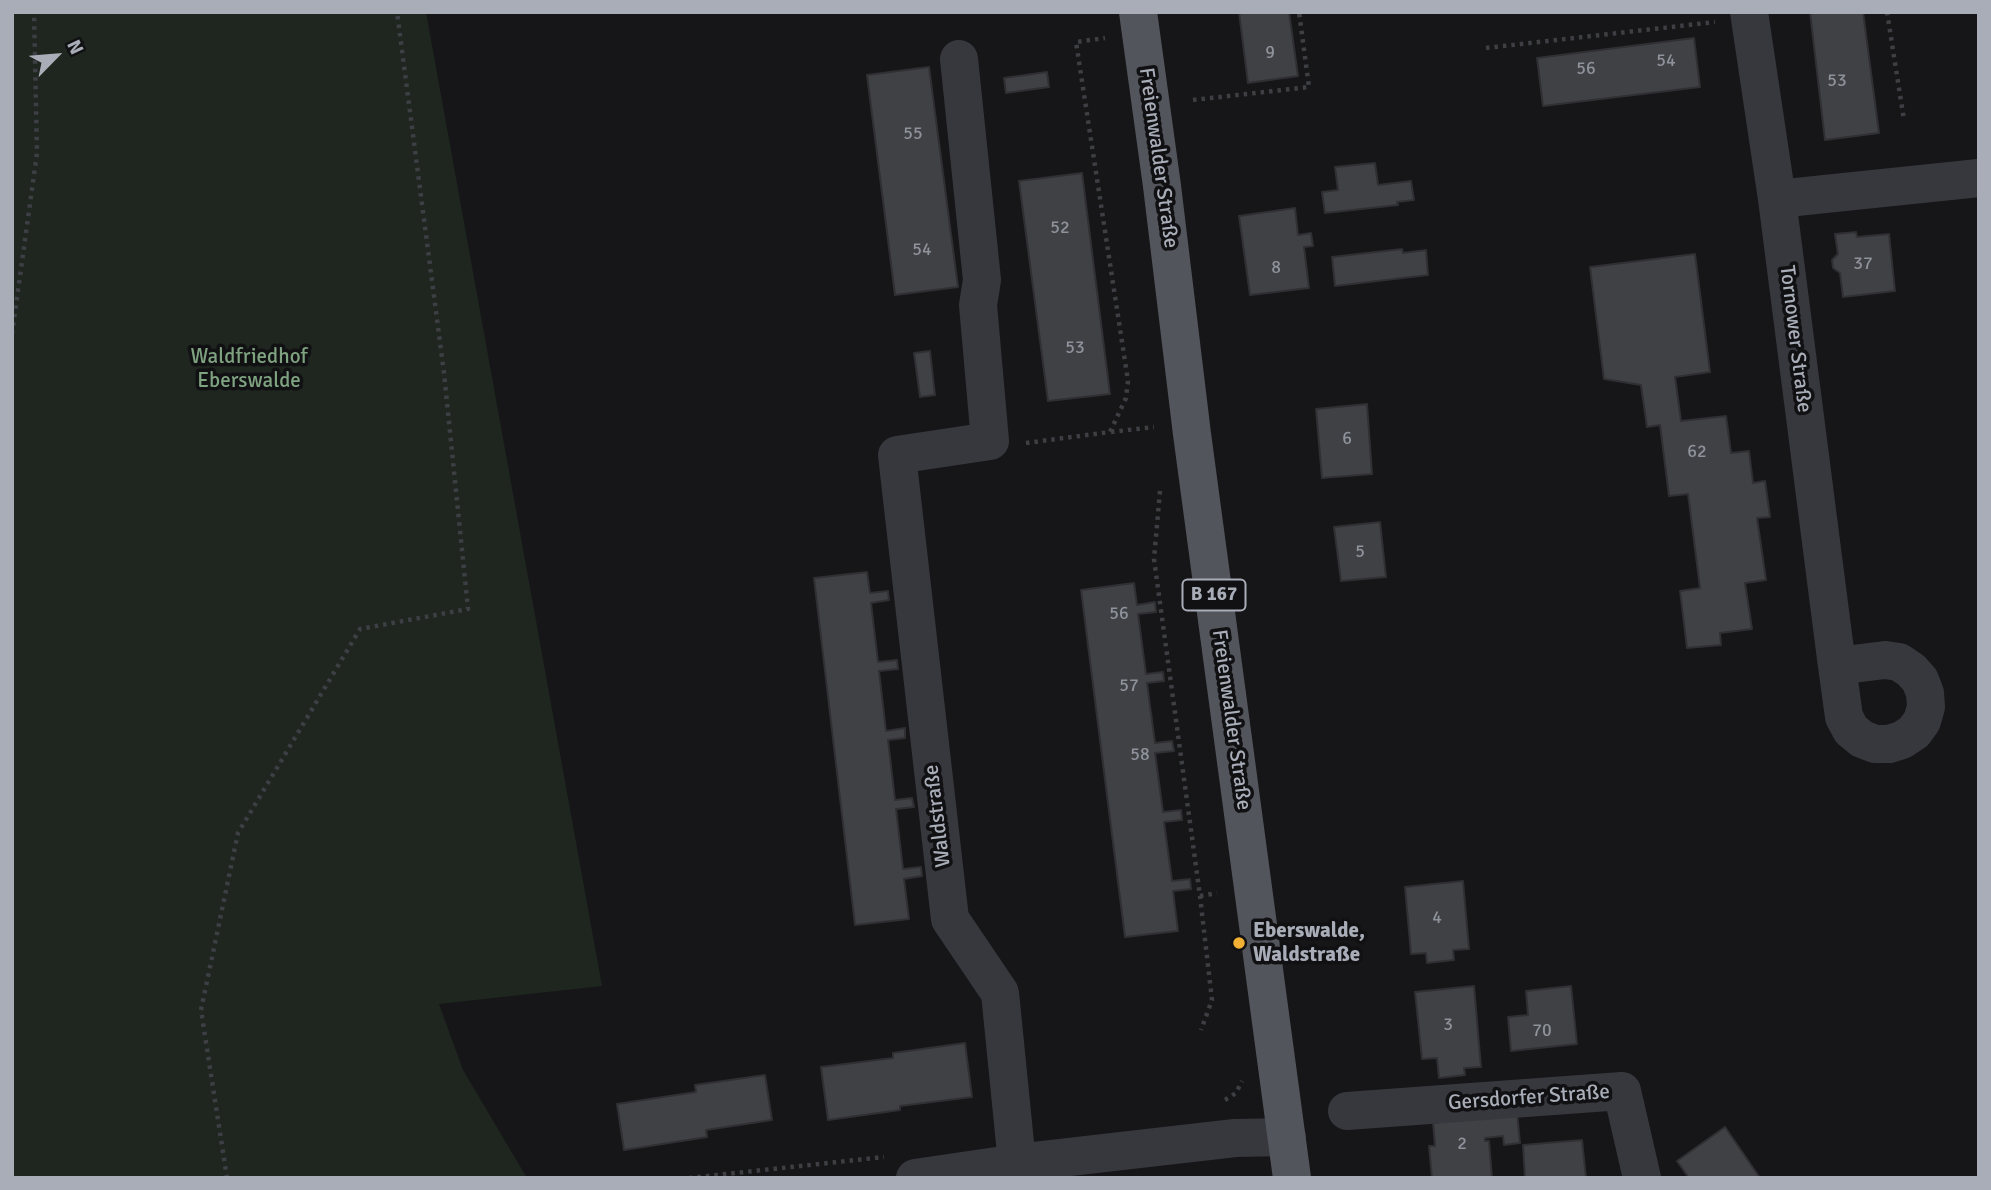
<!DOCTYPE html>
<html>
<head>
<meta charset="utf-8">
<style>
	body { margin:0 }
	#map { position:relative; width:1991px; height:1190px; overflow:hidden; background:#161618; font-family:Signika,sans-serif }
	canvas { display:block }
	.frame { position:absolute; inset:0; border:14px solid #a8adb8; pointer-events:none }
	.north { position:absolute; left:21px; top:21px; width:70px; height:70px; -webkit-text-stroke:5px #111113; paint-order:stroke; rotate:65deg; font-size:19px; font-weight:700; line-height:28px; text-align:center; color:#a8adb8 }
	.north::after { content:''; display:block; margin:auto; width:24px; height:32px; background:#a8adb8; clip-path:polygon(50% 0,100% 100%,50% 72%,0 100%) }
</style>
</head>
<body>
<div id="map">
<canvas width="1991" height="1190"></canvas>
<div class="frame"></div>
<div class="north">N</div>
</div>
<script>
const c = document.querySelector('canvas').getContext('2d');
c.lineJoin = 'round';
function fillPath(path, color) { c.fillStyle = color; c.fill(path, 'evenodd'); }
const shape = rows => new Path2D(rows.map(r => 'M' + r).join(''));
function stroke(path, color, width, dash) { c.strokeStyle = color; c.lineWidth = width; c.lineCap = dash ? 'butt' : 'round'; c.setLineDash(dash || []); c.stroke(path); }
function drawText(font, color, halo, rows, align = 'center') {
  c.font = font + ' Signika,sans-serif'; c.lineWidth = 7; c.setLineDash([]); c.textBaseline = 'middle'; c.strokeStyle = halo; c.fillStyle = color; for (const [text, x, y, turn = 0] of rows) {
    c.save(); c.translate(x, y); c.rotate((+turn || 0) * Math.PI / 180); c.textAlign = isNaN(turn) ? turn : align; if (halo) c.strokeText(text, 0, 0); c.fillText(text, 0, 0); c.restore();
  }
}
fillPath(shape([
	[12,12,426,12,602,986,439,1004,463,1070,527,1178,12,1178]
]), '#1e261f');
const building = shape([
	[1239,12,1289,12,1298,76,1248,83,1239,12],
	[1810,12,1863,12,1879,133,1825,140,1810,12],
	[1694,38,1700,87,1543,106,1537,58,1694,38],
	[929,67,958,287,895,295,867,75,929,67],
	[1047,72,1049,87,1006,93,1004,78,1047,72],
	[1375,163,1378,185,1411,181,1414,200,1397,202,1398,205,1325,213,1322,192,1338,190,1335,167,1375,163],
	[1082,173,1110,394,1048,401,1019,181,1082,173],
	[1295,208,1298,235,1311,233,1313,246,1304,247,1309,288,1250,295,1239,216,1295,208],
	[1856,232,1857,237,1889,234,1895,291,1843,297,1840,273,1833,268,1832,260,1838,254,1835,234,1856,232],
	[1402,249,1403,253,1426,250,1428,275,1335,286,1332,257,1402,249],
	[1695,254,1710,372,1675,377,1681,421,1726,416,1731,453,1749,451,1753,483,1765,481,1770,517,1757,518,1766,580,1745,583,1752,629,1720,633,1721,645,1687,648,1680,591,1700,588,1688,494,1669,496,1660,425,1647,427,1641,385,1604,379,1590,267,1695,254],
	[930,351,935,395,920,397,914,353,930,351],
	[1367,404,1372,474,1322,478,1316,409,1367,404],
	[1380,522,1386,577,1341,581,1334,527,1380,522],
	[867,572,870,593,888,591,889,600,871,603,878,662,897,660,898,669,879,671,886,731,905,728,905,738,888,740,895,800,912,798,914,807,896,809,903,869,921,867,922,876,904,879,909,919,855,925,814,578,867,572],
	[1134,583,1137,605,1155,602,1156,612,1138,614,1146,674,1163,672,1164,681,1147,683,1155,743,1172,741,1174,751,1155,753,1163,812,1181,810,1182,820,1164,822,1172,881,1190,879,1191,889,1173,891,1178,931,1125,937,1081,590,1134,583],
	[1463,881,1469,949,1453,950,1454,960,1427,963,1426,953,1411,954,1405,887,1463,881],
	[1474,986,1481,1067,1464,1068,1465,1075,1439,1078,1437,1058,1422,1059,1415,992,1474,986],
	[1571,986,1577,1044,1511,1051,1508,1017,1528,1015,1526,991,1571,986],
	[965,1043,972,1097,900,1106,900,1110,828,1120,821,1067,893,1058,893,1053,965,1043],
	[765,1075,772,1120,706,1130,707,1137,624,1150,617,1104,696,1092,695,1085,765,1075],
	[1517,1112,1520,1143,1504,1145,1503,1136,1485,1138,1485,1141,1489,1141,1492,1178,1432,1178,1429,1146,1435,1146,1433,1123,1517,1112],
	[1725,1127,1760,1178,1689,1178,1677,1161,1725,1127],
	[1582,1140,1586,1178,1525,1178,1523,1145,1582,1140]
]);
fillPath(building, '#404145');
stroke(building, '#303034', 2);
stroke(shape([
	[1887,12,1904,120],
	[1486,48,1715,22],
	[1193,100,1309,87,1299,12],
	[12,334,37,153,34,12],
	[1111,432,1154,427],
	[1026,443,1110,432,1126,398,1128,381,1076,42,1105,38],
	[1160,491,1154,559,1200,896,1212,1000,1201,1030],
	[1200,896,1217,893],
	[1225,1100,1236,1093,1242,1081],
	[227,1178,201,1010,238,833,360,629,468,609,444,373,397,12],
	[689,1178,884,1157]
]), '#3d3f44', 4.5, [3.5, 5]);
stroke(shape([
	[1749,12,1777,199,1837,666],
	[959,59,982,280,978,305,990,441,897,455,950,919,1000,993,1017,1163],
	[1777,199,1979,178],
	[1885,660,1899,662,1911,670,1920,680,1925,693,1926,707,1922,721,1914,732,1902,740,1889,744,1875,744,1862,739,1851,730,1844,717,1837,666,1885,660],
	[1347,1111,1622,1091,1642,1178],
	[915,1178,1017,1163,1235,1138,1287,1137]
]), '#37383d', 38);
stroke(shape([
	[1138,12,1162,186,1192,434,1292,1178]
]), '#53555c', 38);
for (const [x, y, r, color] of [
	[1239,943,7,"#f2b134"]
]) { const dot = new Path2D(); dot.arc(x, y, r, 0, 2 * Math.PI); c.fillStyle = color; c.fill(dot); stroke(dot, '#111113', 2.5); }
drawText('18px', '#8e929b', null, [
	["9",1270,53],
	["54",1666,61],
	["56",1586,69],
	["53",1837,81],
	["55",913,134],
	["52",1060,228],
	["54",922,250],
	["37",1863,264],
	["8",1276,268],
	["53",1075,348],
	["6",1347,439],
	["62",1697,452],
	["5",1360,552],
	["56",1119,614],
	["57",1129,686],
	["58",1140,755],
	["4",1437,918],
	["3",1448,1025],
	["70",1542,1031],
	["2",1462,1144]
]);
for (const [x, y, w] of [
	[1214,595,63]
]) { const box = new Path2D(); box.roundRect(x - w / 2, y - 15.5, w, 31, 5); c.fillStyle = '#111113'; c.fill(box); stroke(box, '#a8adb8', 2); }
drawText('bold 19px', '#a8adb8', null, [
	["B 167",1214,595]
]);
drawText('21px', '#a8adb8', '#111113', [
	["Freienwalder Straße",1158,158,82],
	["Tornower Straße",1795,339,83],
	["Freienwalder Straße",1231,720,82],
	["Waldstraße",938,816,-97],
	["Gersdorfer Straße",1529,1098,-4]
]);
drawText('21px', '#7fa381', '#111113', [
	["Waldfriedhof",249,357],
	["Eberswalde",249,381]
]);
drawText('bold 21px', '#a8adb8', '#111113', [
	["Eberswalde,",1253,931],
	["Waldstraße",1253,955]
], 'left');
</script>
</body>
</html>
